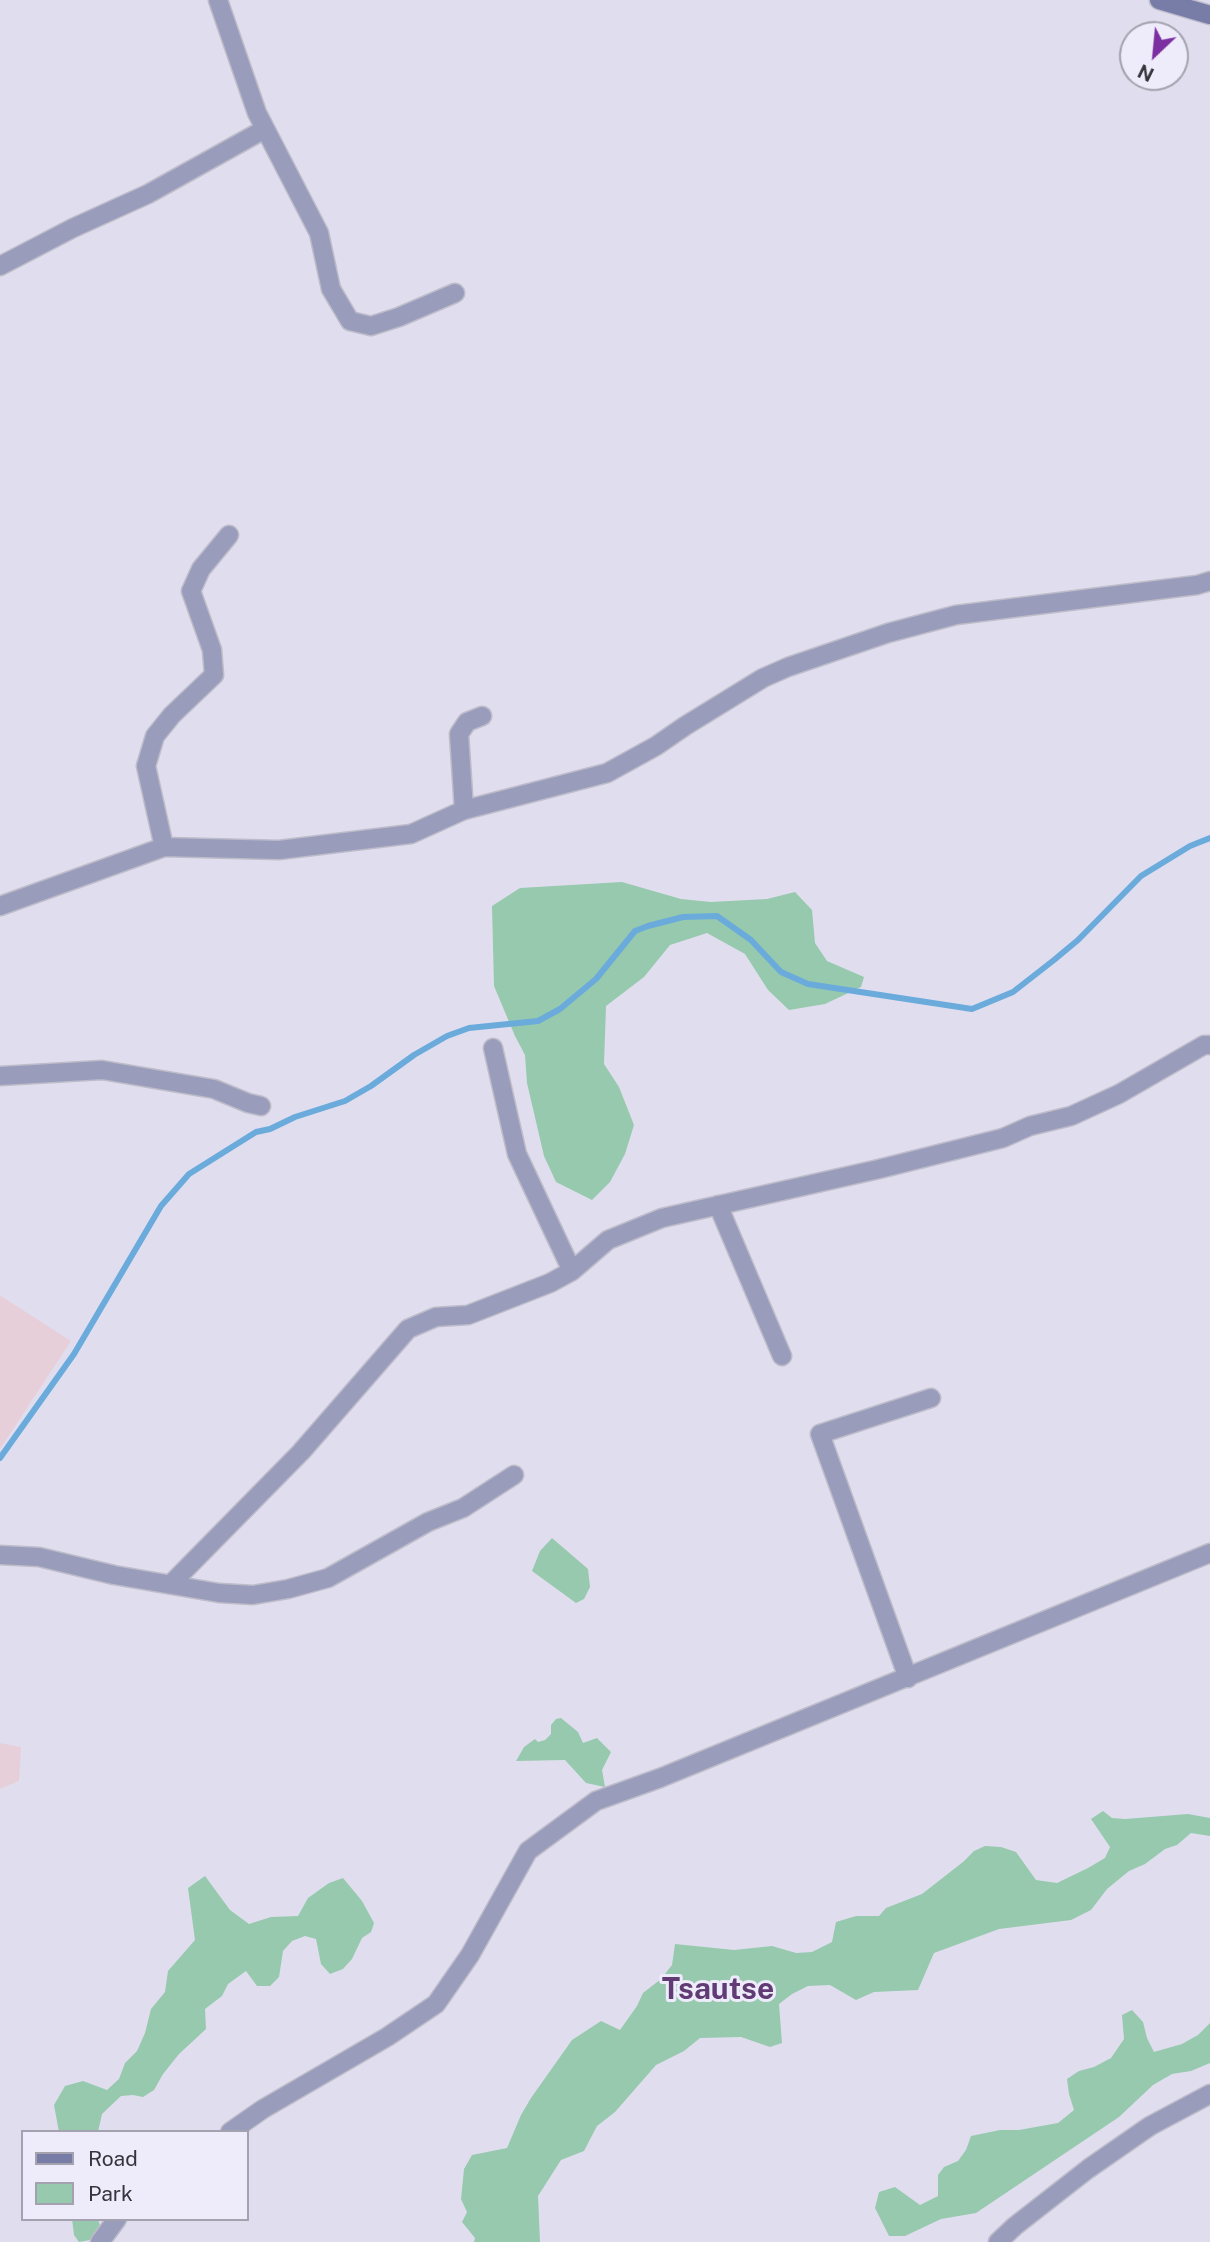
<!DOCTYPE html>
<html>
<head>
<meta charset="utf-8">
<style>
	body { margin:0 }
	#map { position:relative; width:1210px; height:2242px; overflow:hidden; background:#e0deee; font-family:"Public Sans",sans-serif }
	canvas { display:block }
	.legend { position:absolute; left:21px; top:2130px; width:228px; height:91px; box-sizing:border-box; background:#eeebfb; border:2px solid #a4a2ae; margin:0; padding:9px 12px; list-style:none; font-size:21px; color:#36353b }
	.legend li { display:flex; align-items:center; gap:14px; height:35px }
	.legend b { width:35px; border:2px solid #a4a2ae }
	.north { position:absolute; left:1119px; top:21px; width:70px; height:70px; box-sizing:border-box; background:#eeebfb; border:2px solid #a4a2ae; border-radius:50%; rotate:206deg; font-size:19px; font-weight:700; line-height:28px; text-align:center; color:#36353b }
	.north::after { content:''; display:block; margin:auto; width:24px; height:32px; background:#7c2fa1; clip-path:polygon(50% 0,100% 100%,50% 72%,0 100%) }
</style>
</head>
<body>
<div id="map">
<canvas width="1210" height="2242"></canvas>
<ul class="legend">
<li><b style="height:9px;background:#787da8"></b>Road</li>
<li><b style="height:19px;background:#96c9ad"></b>Park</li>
</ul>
<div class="north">N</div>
</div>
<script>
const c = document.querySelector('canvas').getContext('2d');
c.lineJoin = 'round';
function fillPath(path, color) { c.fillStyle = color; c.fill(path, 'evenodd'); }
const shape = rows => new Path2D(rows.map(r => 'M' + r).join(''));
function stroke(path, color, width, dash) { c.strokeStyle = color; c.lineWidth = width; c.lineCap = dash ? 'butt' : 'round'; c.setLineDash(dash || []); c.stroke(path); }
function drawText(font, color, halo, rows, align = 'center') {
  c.font = font + ' "Public Sans",sans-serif'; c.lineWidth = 6; c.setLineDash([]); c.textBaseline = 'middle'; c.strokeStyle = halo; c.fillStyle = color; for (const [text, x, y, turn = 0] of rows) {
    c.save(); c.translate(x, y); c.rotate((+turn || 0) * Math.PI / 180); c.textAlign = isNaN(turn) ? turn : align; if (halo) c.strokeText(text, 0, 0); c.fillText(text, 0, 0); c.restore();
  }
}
fillPath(shape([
	[1,1296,71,1341,0,1449,0,1297],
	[0,1743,21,1747,19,1781,0,1789]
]), '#e7cfda');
fillPath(shape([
	[622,882,681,899,711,902,767,899,795,892,812,910,815,943,827,961,864,977,861,987,825,1004,789,1010,768,990,745,954,707,933,670,945,644,977,606,1006,604,1064,619,1087,634,1125,625,1154,610,1182,592,1200,556,1182,544,1156,527,1083,525,1055,515,1036,494,986,492,906,520,888],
	[552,1538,588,1569,590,1587,584,1599,576,1603,532,1571,540,1551],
	[561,1718,578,1732,583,1743,597,1738,611,1752,602,1770,605,1787,586,1783,565,1760,516,1761,524,1747,535,1739,538,1742,545,1740,551,1734,551,1725,556,1719],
	[1103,1811,1112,1818,1125,1819,1188,1814,1210,1818,1210,1836,1191,1833,1177,1845,1165,1849,1145,1864,1129,1871,1107,1889,1091,1910,1071,1920,999,1929,934,1953,918,1990,874,1992,856,2000,830,1985,808,1986,792,1994,779,2004,782,2043,770,2047,741,2037,700,2038,684,2051,656,2065,615,2112,597,2126,584,2151,561,2160,538,2196,540,2242,474,2242,475,2238,462,2222,467,2212,461,2199,464,2169,472,2155,507,2148,521,2115,531,2098,572,2040,601,2021,620,2030,637,2006,643,1993,661,1979,672,1965,675,1944,734,1950,772,1946,796,1953,812,1952,832,1942,836,1922,856,1916,879,1916,886,1908,922,1894,963,1862,974,1851,985,1846,1001,1847,1016,1852,1036,1880,1057,1883,1088,1868,1105,1858,1110,1847,1091,1819],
	[205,1876,230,1910,249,1924,271,1917,298,1916,308,1898,329,1883,343,1878,362,1901,374,1923,371,1932,362,1938,352,1959,343,1969,330,1974,321,1964,316,1939,305,1936,292,1941,283,1951,279,1977,270,1986,257,1986,246,1971,228,1984,222,1996,205,2009,206,2029,179,2054,163,2074,154,2090,143,2097,133,2095,121,2096,102,2114,98,2132,59,2132,54,2105,65,2086,83,2081,107,2090,119,2079,125,2063,137,2051,145,2033,151,2009,165,1992,168,1971,195,1940,188,1888],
	[1132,2010,1143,2022,1147,2038,1154,2052,1182,2044,1198,2035,1210,2023,1210,2063,1191,2071,1172,2074,1153,2085,1119,2117,976,2213,941,2219,905,2236,889,2236,875,2208,879,2192,895,2187,920,2205,938,2196,938,2175,944,2167,958,2161,966,2150,971,2136,1000,2130,1019,2130,1058,2123,1074,2110,1069,2094,1067,2079,1079,2071,1094,2067,1111,2058,1124,2039,1122,2015],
	[72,2219,98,2219,100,2226,90,2240,79,2242,74,2235]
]), '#96c9ad');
stroke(shape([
	[0,1458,74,1354,161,1206,189,1174,256,1132,270,1129,295,1117,345,1101,371,1086,414,1055,447,1036,469,1028,538,1021,560,1009,596,979,635,931,648,926,683,917,717,916,751,940,781,972,808,984,972,1009,1013,992,1054,960,1078,940,1141,876,1190,846,1210,838]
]), '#6babdc', 6);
const street = shape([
	[218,0,257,113,319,233,331,289,350,321,371,326,399,317,455,293],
	[0,266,73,228,148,194,265,129],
	[464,810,459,734,467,722,482,716],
	[164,847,146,766,155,736,172,715,214,675,212,650,191,591,201,569,229,535],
	[0,906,164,847,279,850,411,834,464,810,607,773,656,746,685,726,763,678,788,667,888,633,956,615,1197,585,1210,581],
	[493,1048,517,1154,572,1271],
	[0,1076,102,1070,214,1089,248,1103,261,1106],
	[718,1205,782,1356],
	[0,1555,39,1557,114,1575,219,1593,253,1595,288,1589,328,1578,428,1522,463,1508,514,1475],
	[171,1584,301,1452,408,1329,436,1317,468,1315,550,1283,572,1271,608,1240,662,1218,879,1169,1003,1138,1030,1126,1071,1116,1119,1094,1204,1045,1210,1045],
	[908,1678,820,1434,931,1398],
	[230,2132,263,2109,387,2037,436,2004,470,1955,528,1851,596,1801,660,1778,1210,1553],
	[100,2242,117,2219],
	[998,2242,1015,2226,1088,2169,1150,2126,1210,2094]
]);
const secondary = shape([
	[1159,0,1210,15]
]);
stroke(street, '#bebcca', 21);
stroke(secondary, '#bebcca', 21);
stroke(street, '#999dbb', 18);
stroke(secondary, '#787da8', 18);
drawText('bold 30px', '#603b74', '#eeebfb', [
	["Tsautse",718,1990]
]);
</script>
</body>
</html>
